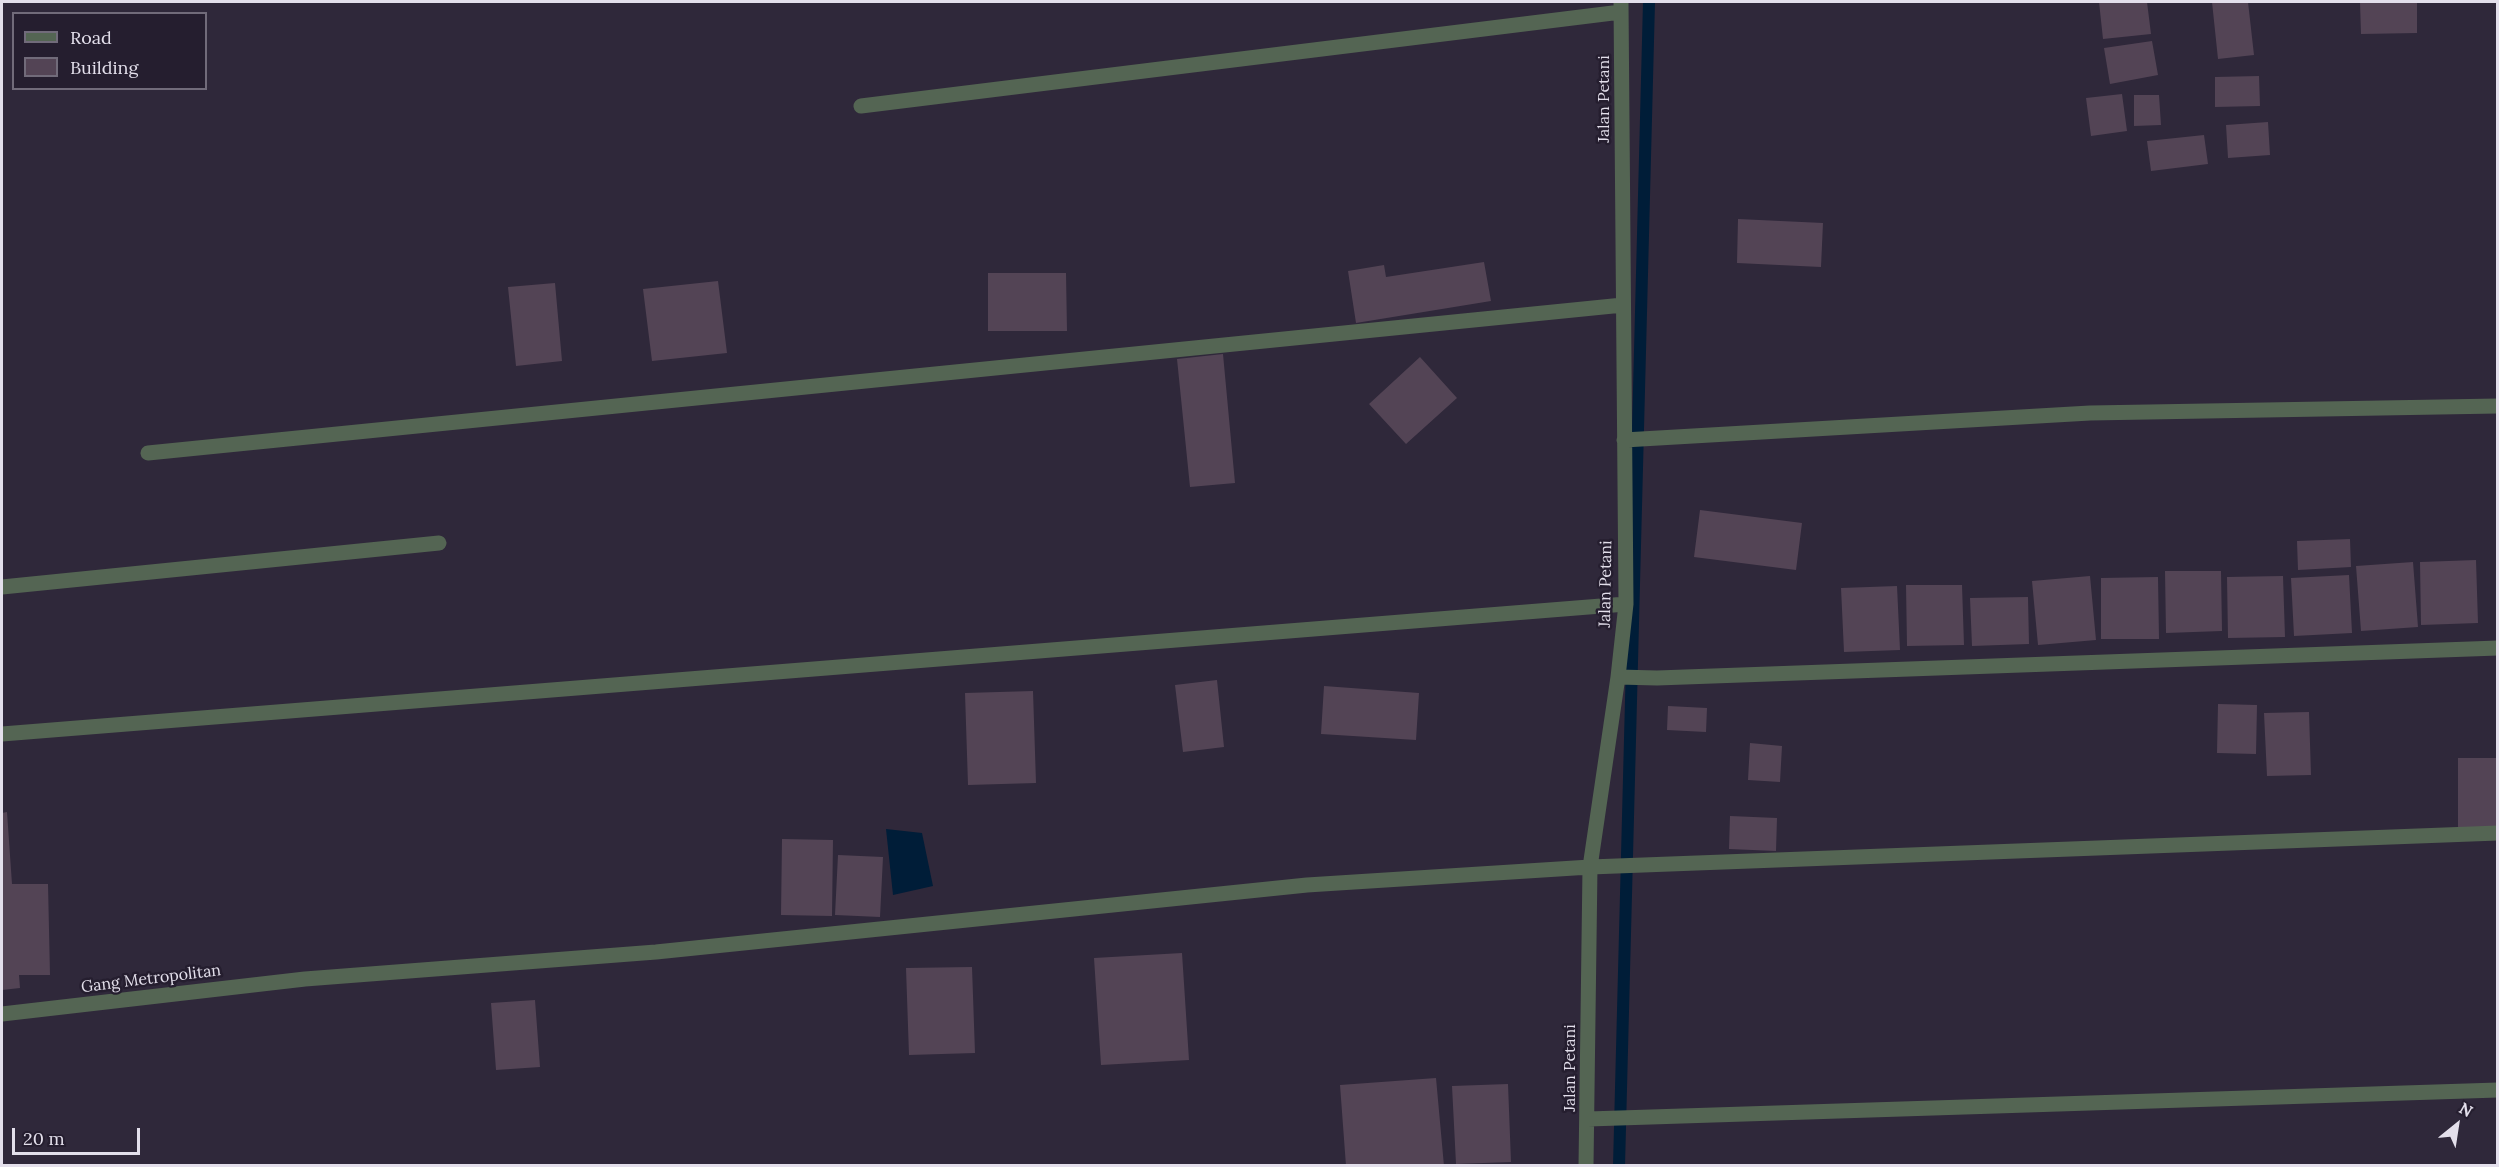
<!DOCTYPE html>
<html>
<head>
<meta charset="utf-8">
<style>
	body { margin:0 }
	#map { position:relative; width:2499px; height:1167px; overflow:hidden; background:#2f283a; font-family:Lora,serif }
	canvas { display:block }
	.frame { position:absolute; inset:0; border:3px solid #e3dfeb; pointer-events:none }
	.legend { position:absolute; left:12px; top:12px; width:195px; height:78px; box-sizing:border-box; background:#251e2f; border:2px solid #716b7a; margin:0; padding:8px 10px; list-style:none; font-size:18px; color:#e3dfeb }
	.legend li { display:flex; align-items:center; gap:12px; height:30px }
	.legend b { width:30px; border:2px solid #716b7a }
	.north { position:absolute; left:2427px; top:1095px; width:60px; height:60px; -webkit-text-stroke:4px #251e2f; paint-order:stroke; rotate:30deg; font-size:16px; font-weight:700; line-height:24px; text-align:center; color:#e3dfeb }
	.north::after { content:''; display:block; margin:auto; width:21px; height:27px; background:#e3dfeb; clip-path:polygon(50% 0,100% 100%,50% 72%,0 100%) }
	.scale { position:absolute; left:12px; top:1128px; width:128px; height:27px; box-sizing:border-box; border:3px solid #e3dfeb; border-top:0; padding-left:8px; font-size:18px; line-height:21px; white-space:nowrap; color:#e3dfeb; -webkit-text-stroke:4px #251e2f; paint-order:stroke }
</style>
</head>
<body>
<div id="map">
<canvas width="2499" height="1167"></canvas>
<div class="frame"></div>
<ul class="legend">
<li><b style="height:8px;background:#546553"></b>Road</li>
<li><b style="height:16px;background:#534455"></b>Building</li>
</ul>
<div class="north">N</div>
<div class="scale">20 m</div>
</div>
<script>
const c = document.querySelector('canvas').getContext('2d');
c.lineJoin = 'round';
function fillPath(path, color) { c.fillStyle = color; c.fill(path, 'evenodd'); }
const shape = rows => new Path2D(rows.map(r => 'M' + r).join(''));
function stroke(path, color, width, dash) { c.strokeStyle = color; c.lineWidth = width; c.lineCap = dash ? 'butt' : 'round'; c.setLineDash(dash || []); c.stroke(path); }
function drawText(font, color, halo, rows, align = 'center') {
  c.font = font + ' Lora,serif'; c.lineWidth = 5; c.setLineDash([]); c.textBaseline = 'middle'; c.strokeStyle = halo; c.fillStyle = color; for (const [text, x, y, turn = 0] of rows) {
    c.save(); c.translate(x, y); c.rotate((+turn || 0) * Math.PI / 180); c.textAlign = isNaN(turn) ? turn : align; if (halo) c.strokeText(text, 0, 0); c.fillText(text, 0, 0); c.restore();
  }
}
fillPath(shape([
	[886,829,922,833,933,886,893,895]
]), '#001d38');
stroke(shape([
	[1619,1166,1649,2]
]), '#001d38', 12);
fillPath(shape([
	[2099,2,2147,2,2151,34,2103,39],
	[2212,2,2248,2,2254,55,2218,59],
	[2360,2,2417,2,2417,33,2361,34],
	[2152,41,2158,75,2110,84,2104,48],
	[2259,76,2260,106,2215,107,2215,77],
	[2122,94,2127,131,2091,136,2086,98],
	[2134,95,2159,95,2161,125,2134,126],
	[2268,122,2270,155,2228,158,2226,125],
	[2204,135,2208,164,2151,171,2147,141],
	[1738,219,1823,223,1821,267,1737,263],
	[1484,262,1491,301,1356,323,1348,271,1384,265,1386,277],
	[988,273,1066,273,1067,331,988,331],
	[718,281,727,353,652,361,643,289],
	[555,283,562,361,516,366,508,287],
	[1223,354,1235,483,1190,487,1177,359],
	[1420,357,1457,398,1406,444,1369,404],
	[1700,510,1802,523,1796,570,1694,557],
	[2350,539,2351,567,2298,570,2297,541],
	[2476,560,2478,623,2421,625,2420,562],
	[2413,562,2418,627,2361,631,2356,566],
	[2165,571,2221,571,2222,631,2166,633],
	[2349,575,2352,633,2294,636,2291,578],
	[2090,576,2096,640,2038,645,2032,581],
	[2283,576,2285,637,2228,638,2227,577],
	[2158,577,2159,639,2101,639,2101,578],
	[1906,585,1962,585,1964,645,1907,646],
	[1897,586,1900,650,1844,652,1841,588],
	[2028,597,2029,644,1972,646,1970,598],
	[1217,680,1224,747,1183,752,1175,685],
	[1324,686,1419,693,1416,740,1321,734],
	[1033,691,1036,783,968,785,965,693],
	[2218,704,2257,705,2256,754,2217,753],
	[1668,706,1707,708,1706,732,1667,730],
	[2309,712,2311,775,2267,776,2264,713],
	[1750,743,1782,746,1780,782,1748,780],
	[2458,758,2498,758,2498,828,2458,828],
	[7,812,12,884,48,884,50,975,19,975,20,988,2,990,2,813],
	[1730,816,1777,818,1776,851,1729,849],
	[782,839,833,840,832,916,781,915],
	[838,855,883,857,880,917,835,915],
	[1182,953,1189,1060,1101,1065,1094,958],
	[972,967,975,1053,909,1055,906,968],
	[535,1000,540,1067,496,1070,491,1003],
	[1436,1078,1444,1166,1346,1166,1340,1085],
	[1508,1084,1511,1162,1456,1164,1452,1086]
]), '#534455');
stroke(shape([
	[861,106,1621,12],
	[1624,440,2090,413,2498,406],
	[148,453,1623,305],
	[2,587,439,543],
	[1618,677,1657,678,2498,648],
	[2,734,1626,604],
	[2,1014,305,979,656,952,1307,885,1590,867,2498,833],
	[1588,1119,2498,1090],
	[1586,1166,1590,867,1618,677,1626,604,1621,2]
]), '#546553', 15);
drawText('16px', '#e3dfeb', '#251e2f', [
	["Jalan Petani",1604,99,-90],
	["Jalan Petani",1606,584,-89],
	["Gang Metropolitan",151,979,-7],
	["Jalan Petani",1570,1068,-90]
]);
</script>
</body>
</html>
